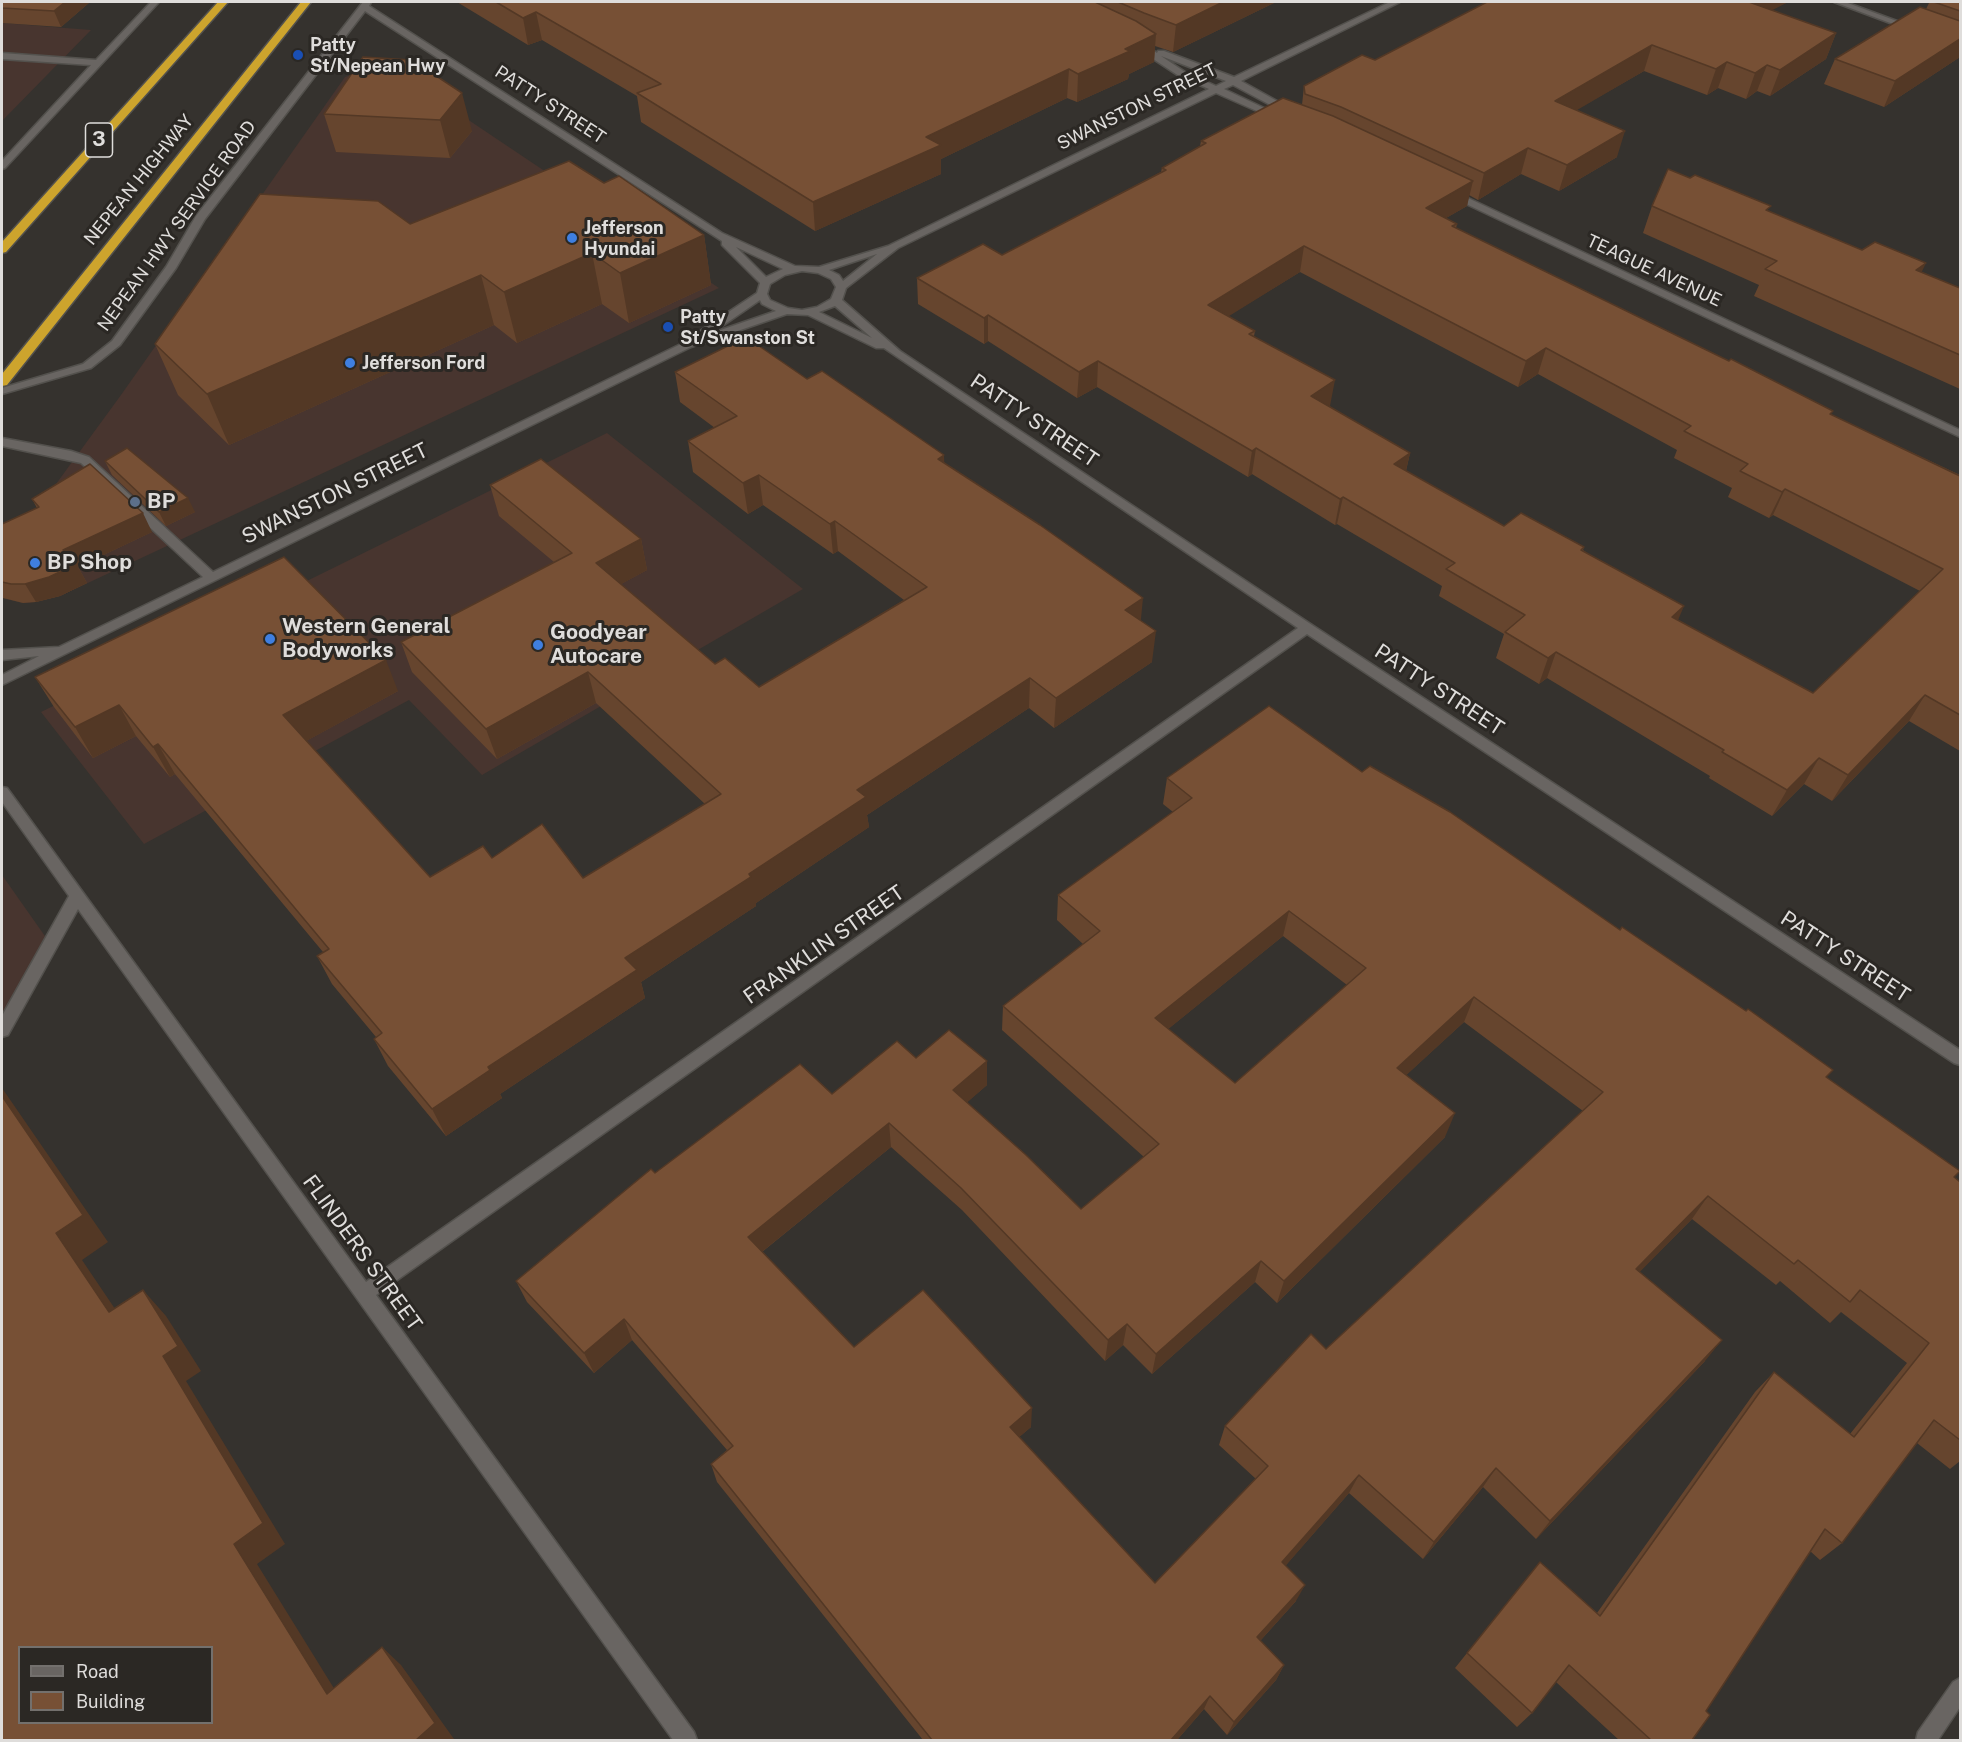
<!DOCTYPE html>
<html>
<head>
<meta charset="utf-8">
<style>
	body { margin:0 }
	#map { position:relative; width:1962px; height:1742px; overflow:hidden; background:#35322e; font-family:"Public Sans",sans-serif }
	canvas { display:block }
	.frame { position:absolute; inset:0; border:3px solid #dfdddb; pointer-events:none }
	.legend { position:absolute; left:18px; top:1646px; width:195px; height:78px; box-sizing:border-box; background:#2b2824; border:2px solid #73706d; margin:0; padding:8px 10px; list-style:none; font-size:18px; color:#dfdddb }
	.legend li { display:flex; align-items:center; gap:12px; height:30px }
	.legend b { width:30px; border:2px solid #73706d }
</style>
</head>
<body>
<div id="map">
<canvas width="1962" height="1742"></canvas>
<div class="frame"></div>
<ul class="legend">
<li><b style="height:8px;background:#696562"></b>Road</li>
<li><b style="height:16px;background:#775035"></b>Building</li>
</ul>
</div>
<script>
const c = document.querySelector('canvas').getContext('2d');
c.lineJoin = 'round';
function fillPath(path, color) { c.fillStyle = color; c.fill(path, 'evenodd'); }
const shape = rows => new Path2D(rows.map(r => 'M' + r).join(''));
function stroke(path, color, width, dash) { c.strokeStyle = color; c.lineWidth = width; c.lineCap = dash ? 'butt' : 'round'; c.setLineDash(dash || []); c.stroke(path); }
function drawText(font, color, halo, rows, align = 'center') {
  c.font = font + ' "Public Sans",sans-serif'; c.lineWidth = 6; c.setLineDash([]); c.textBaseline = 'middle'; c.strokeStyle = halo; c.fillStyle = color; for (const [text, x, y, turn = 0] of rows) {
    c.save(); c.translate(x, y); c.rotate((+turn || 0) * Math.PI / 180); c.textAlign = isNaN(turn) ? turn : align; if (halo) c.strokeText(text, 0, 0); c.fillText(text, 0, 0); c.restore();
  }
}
fillPath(shape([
	[2,23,91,30,2,121],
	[368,69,394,70,719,288,60,596,36,602,23,603,3,598,2,558,121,395,345,77],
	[607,433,803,589,482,775,409,700,144,844,41,712],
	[2,875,47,939,2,1017]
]), '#48352f');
const minor = shape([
	[151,2,159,2,5,168,2,169,2,161,91,65,2,59,2,53,96,60,151,2],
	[363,2,371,2,369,6,722,233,795,266,819,267,888,246,1209,89,1179,76,1135,47,1135,43,1141,43,1157,53,1158,51,1164,51,1234,77,1390,2,1400,2,1241,81,1295,111,1295,115,1289,115,1233,85,1224,89,1283,117,1275,119,1216,93,898,248,846,288,842,300,900,351,1312,625,1960,1050,1960,1065,1954,1063,1307,634,376,1295,694,1732,697,1740,673,1740,78,909,8,1035,2,1037,2,1016,69,896,2,802,2,787,7,788,366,1282,1298,628,884,348,876,348,808,315,787,314,691,347,2,685,2,675,39,656,2,660,2,650,59,647,203,577,81,463,2,446,2,438,71,451,89,457,213,572,683,343,703,336,698,333,700,331,757,293,760,283,722,245,722,241,365,11,205,219,176,268,120,345,91,368,2,394,2,388,83,364,112,341,166,267,196,216,363,2],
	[1161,56,1226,81,1216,86,1185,72,1161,56],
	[736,247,783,269,766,277,736,247],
	[877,254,843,281,839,275,829,270,877,254],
	[802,271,818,273,831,279,836,287,831,299,817,307,802,310,788,308,770,300,767,294,770,284,785,275,802,271],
	[760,300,762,304,776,311,712,333,760,300],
	[835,306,872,338,819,312,835,306],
	[1834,2,1845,2,1916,28,1909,30,1834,2],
	[1451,190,1960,430,1960,437,1447,195,1446,193,1451,190],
	[1960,1678,1960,1707,1938,1740,1916,1740,1918,1732,1953,1682,1960,1678]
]);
const highway = shape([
	[218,2,228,2,6,252,2,253,2,242,218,2],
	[301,2,311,2,7,385,2,386,2,374,301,2]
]);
stroke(minor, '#53514d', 3);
stroke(highway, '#53514d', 3);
fillPath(minor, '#696562');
fillPath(highway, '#cda42d');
fillPath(shape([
	[2,2,90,2,61,27,2,23],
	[457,2,1276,2,1173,52,1155,46,1154,62,1129,74,1128,79,1077,102,1067,98,941,159,941,174,815,231,641,122,637,96,542,40,528,45],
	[1487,2,1788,2,1771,10,1836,33,1826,59,1770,96,1757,91,1746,99,1718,88,1707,95,1644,71,1576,110,1617,157,1559,191,1521,174,1478,200,1469,195,1467,206,1446,218,1457,224,1456,228,1832,415,1960,475,1960,751,1909,721,1832,801,1804,784,1772,816,1709,778,1710,776,1547,678,1539,684,1496,658,1504,634,1439,596,1442,586,1337,524,1335,525,1252,474,1248,477,1097,387,1077,398,988,341,984,344,918,304,917,278,1002,255,1161,172,1162,168,1200,146,1201,141,1302,105,1304,86,1375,60],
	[1300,272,1518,387,1538,374,1677,450,1674,458,1732,488,1728,497,1769,518,1773,515,1920,591,1813,693,1678,620,1583,550,1584,547,1504,526,1406,471,1410,453,1329,406,1254,336,1255,331,1228,316],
	[1925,2,1960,2,1960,57,1884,107,1824,84,1835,59,1926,9,1929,3],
	[363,57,472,131,450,158,336,152,324,114],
	[1690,178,1862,250,1922,272,1960,288,1960,389,1754,296,1759,285,1643,233,1652,206],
	[604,183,704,235,711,285,629,323,602,304,517,343,494,325,229,445,178,395,155,344,410,224],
	[675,372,807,379,945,463,1141,621,1152,662,1054,728,1029,708,867,815,869,827,756,903,756,906,641,982,645,998,500,1094,502,1098,446,1136,388,1066,374,1039,376,1037,332,984,317,956,323,952,175,774,170,777,136,736,93,758,54,707,35,677,398,691,306,741,430,877,492,858,583,878,705,804,596,703,497,759,412,672,401,642,554,562,499,516,490,485,641,539,647,570,621,584,715,664,759,687,904,600,838,551,833,554,763,505,748,514,693,472,688,441,715,428,680,402],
	[105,461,195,512,166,526,112,475],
	[32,499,152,532,78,567,87,583,60,596,36,602,23,603,3,598,2,598,2,524,37,508],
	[1362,772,1827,1078,1960,1182,1960,1461,1950,1469,1917,1443,1842,1543,1820,1560,1810,1551,1706,1711,1692,1740,1619,1740,1556,1682,1532,1713,1517,1727,1455,1668,1540,1562,1597,1613,1755,1392,1774,1372,1850,1434,1907,1363,1841,1312,1830,1323,1780,1281,1776,1285,1692,1219,1639,1272,1705,1361,1536,1539,1483,1487,1423,1559,1349,1493,1285,1566,1296,1601,1260,1641,1284,1665,1276,1680,1227,1735,1204,1709,1177,1740,923,1740,717,1482,711,1464,727,1450,632,1340,594,1373,527,1302,516,1281,655,1173,832,1094,916,1058,987,1061,987,1085,967,1102,1081,1209,1144,1157,1002,1030,1003,1006,1083,944,1057,920,1058,895,1173,812,1163,804,1167,778],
	[1283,936,1347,985,1235,1083,1168,1029],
	[1464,1022,1583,1111,1326,1349,1225,1426,1219,1445,1256,1479,1155,1583,1019,1437,1031,1427,854,1347,762,1252,891,1147,962,1210,1105,1361,1123,1345,1152,1374,1255,1282,1277,1303,1445,1137,1406,1075]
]), '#66452e');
fillPath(shape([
	[65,2,90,2,61,27,54,11],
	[1223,2,1276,2,1173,52,1176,25],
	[1750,2,1788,2,1740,27],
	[536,12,542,40,528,45,523,18],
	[1836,33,1826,59,1770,96,1780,70],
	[1156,34,1154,62,1129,74,1128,79,1077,102,1078,74,1125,49],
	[1960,39,1960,57,1884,107,1895,81],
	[1652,45,1644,71,1548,127,1555,101],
	[1727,62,1718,88,1707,95,1716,69],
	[1767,65,1757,91,1746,99,1755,73],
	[1069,69,1067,98,941,159,941,174,815,231,813,202,926,137],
	[462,93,472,131,450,158,440,120],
	[1625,131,1617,157,1559,191,1567,165],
	[1528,148,1521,174,1478,200,1484,173],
	[1473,181,1467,206,1420,233,1426,208],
	[704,235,711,285,629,323,620,273],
	[1304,246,1300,272,1205,331,1208,305],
	[592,253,602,304,517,343,504,292],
	[1926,263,1913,290,1916,270],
	[481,275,494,325,229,445,207,394],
	[988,315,988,341,984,344,984,318],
	[1546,348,1538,374,1518,387,1526,361],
	[1098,361,1097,387,1077,398,1079,372],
	[1335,380,1330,406,1306,422,1311,396],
	[1256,448,1252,474,1248,477,1252,451],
	[1410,453,1404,479,1394,464],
	[944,455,945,486,938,459],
	[759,475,763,505,748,514,743,483],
	[1785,489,1773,515,1769,518,1782,492],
	[1343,497,1337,524,1335,525,1340,499],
	[188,498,195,512,166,526,159,512],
	[143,513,152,532,78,567,87,583,60,596,36,602,25,584,63,550],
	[835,521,838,551,833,554,830,524],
	[641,539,647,570,603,594,596,563],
	[1143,598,1140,629,1125,610],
	[1684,606,1673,632,1672,617],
	[1156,631,1152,662,1054,728,1056,698],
	[1556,652,1547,678,1539,684,1548,658],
	[386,660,398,691,297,746,283,715],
	[588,672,596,703,497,759,486,729],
	[1030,678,1029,708,867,815,869,827,756,903,756,906,641,982,645,998,500,1094,502,1098,446,1136,432,1109,488,1067,625,958,857,790],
	[1925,695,1909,721,1832,801,1848,775],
	[119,705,136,736,93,758,75,727],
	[158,744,175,774,170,777,153,747],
	[1819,758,1804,784,1772,816,1787,790],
	[1289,911,1283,936,1151,1043,1155,1018],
	[1474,997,1464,1022,1388,1092,1397,1068],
	[987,1061,987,1085,954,1114,953,1090],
	[2,1088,108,1242,82,1260,134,1337,109,1312,56,1233,2,1096],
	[1455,1113,1445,1137,1277,1303,1284,1281],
	[889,1123,891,1147,753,1259,748,1237],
	[1708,1196,1692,1219,1621,1291,1636,1269],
	[1261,1261,1255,1282,1152,1374,1156,1354],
	[143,1290,166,1316,201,1371,186,1381,285,1544,257,1564,348,1711,327,1694,234,1544,163,1356],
	[624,1319,632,1340,594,1373,584,1353],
	[1127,1324,1123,1345,1105,1361,1108,1340],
	[1722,1340,1705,1361,1536,1539,1550,1521],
	[1032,1408,1031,1427,1009,1446,1010,1427],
	[1496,1468,1483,1487,1423,1559,1434,1542],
	[1359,1475,1349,1493,1274,1579,1282,1562],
	[1305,1585,1296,1601,1250,1652,1257,1637],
	[382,1647,401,1665,454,1739,452,1740,416,1740],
	[1284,1665,1276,1680,1227,1735,1234,1722],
	[1210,1696,1204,1709,1177,1740,1171,1740]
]), '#533825');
const building = shape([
	[2,2,65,2,54,11,2,8,2,2],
	[496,2,1095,2,1136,21,1156,34,1125,49,1130,51,1078,74,1069,69,926,137,941,145,813,202,637,93,661,84,536,12,523,18,496,2],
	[1118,2,1223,2,1176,25,1144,13,1118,2],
	[1487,2,1750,2,1749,2,1836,33,1780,70,1767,65,1755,73,1727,62,1716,69,1652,45,1555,101,1625,131,1567,165,1528,148,1484,173,1341,107,1305,94,1304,86,1362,55,1375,60,1487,2],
	[1934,2,1960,2,1960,11,1934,2],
	[1920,7,1960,21,1960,39,1895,81,1835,59,1920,7],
	[363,57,412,60,462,93,440,120,324,114,363,57],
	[1283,98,1333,116,1473,181,1426,208,1457,224,1452,226,1729,361,1731,359,1833,411,1830,414,1960,476,1960,715,1925,695,1848,775,1819,758,1787,790,1722,752,1724,750,1556,652,1548,658,1505,632,1525,615,1446,569,1455,563,1343,497,1340,499,1256,448,1252,451,1098,361,1079,372,988,315,984,318,917,278,983,244,1002,255,1166,170,1162,168,1206,143,1201,141,1283,98],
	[1304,246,1526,361,1546,348,1691,426,1684,431,1748,464,1740,471,1782,492,1785,489,1943,569,1813,693,1672,617,1684,606,1581,550,1584,547,1521,513,1504,526,1394,464,1410,453,1311,396,1335,380,1249,334,1255,331,1208,305,1304,246],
	[569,161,604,183,619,176,704,235,620,273,592,253,504,292,481,275,207,394,155,344,260,194,378,201,410,224,569,161],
	[1668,169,1690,178,1695,175,1771,206,1766,210,1862,250,1875,242,1926,263,1916,270,1960,288,1960,355,1765,269,1777,261,1652,206,1668,169],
	[746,337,807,379,822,371,944,455,938,459,1040,525,1143,598,1125,610,1156,631,1056,698,1030,678,857,790,866,797,749,874,751,877,625,958,637,970,488,1067,490,1070,432,1109,374,1039,382,1033,317,956,329,949,158,744,153,747,119,705,75,727,35,677,284,557,386,660,283,715,430,877,483,846,492,858,542,824,583,878,721,794,588,672,486,729,401,642,572,553,490,485,541,459,641,539,596,563,715,664,725,658,759,687,927,587,835,521,830,524,759,475,743,483,688,441,737,416,675,372,746,337],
	[127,448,188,498,159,512,105,461,127,448],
	[90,464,143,513,63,550,77,564,49,577,25,584,11,584,2,582,2,524,39,507,32,499,90,464],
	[1269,706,1362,772,1370,766,1450,812,1620,930,1622,927,1746,1011,1748,1009,1833,1070,1826,1077,1960,1171,1954,1177,1960,1182,1960,1440,1934,1420,1842,1543,1825,1529,1706,1711,1710,1715,1692,1740,1651,1740,1569,1665,1532,1713,1467,1653,1540,1562,1600,1616,1774,1372,1854,1437,1929,1343,1860,1290,1850,1302,1798,1260,1794,1264,1708,1196,1636,1269,1722,1340,1550,1521,1496,1468,1434,1542,1359,1475,1282,1562,1305,1585,1257,1637,1284,1665,1234,1722,1210,1696,1171,1740,932,1740,711,1464,733,1446,624,1319,584,1353,516,1281,651,1169,655,1173,800,1064,832,1094,897,1041,916,1058,949,1030,987,1061,953,1090,1026,1155,1081,1209,1159,1144,1003,1006,1100,931,1058,895,1192,798,1167,778,1269,706],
	[1289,911,1366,968,1235,1083,1155,1018,1289,911],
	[1474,997,1603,1092,1326,1349,1311,1334,1225,1426,1268,1466,1155,1583,1010,1427,1032,1408,923,1290,854,1347,748,1237,889,1123,961,1188,1108,1340,1127,1324,1156,1354,1261,1261,1284,1281,1455,1113,1397,1068,1474,997],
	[2,1096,83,1215,56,1233,109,1312,143,1290,178,1346,163,1356,263,1523,234,1544,327,1694,382,1647,435,1723,416,1740,2,1740,2,1096],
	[20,1647,212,1647,212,1722,20,1722,20,1647]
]);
fillPath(building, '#775035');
stroke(building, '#533825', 1.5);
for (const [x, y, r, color] of [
	[298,55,6,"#1a4fb4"],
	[572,238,6,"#3f7fe0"],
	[668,327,6,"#1a4fb4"],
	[350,363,6,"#3f7fe0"],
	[135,502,6,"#5c6f8a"],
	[35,563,6,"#3f7fe0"],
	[270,639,6,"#3f7fe0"],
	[538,645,6,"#3f7fe0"]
]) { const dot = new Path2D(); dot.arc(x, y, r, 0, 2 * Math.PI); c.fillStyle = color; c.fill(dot); stroke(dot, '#2b2824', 2); }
drawText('bold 18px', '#dfdddb', '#2b2824', [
	["Patty",310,45],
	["St/Nepean Hwy",310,66],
	["Jefferson",584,228],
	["Hyundai",584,249],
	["Patty",680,317],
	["St/Swanston St",680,338],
	["Jefferson Ford",362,363]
], 'left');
drawText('18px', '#dfdddb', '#2b2824', [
	["PATTY STREET",550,105,33],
	["SWANSTON STREET",1137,107,-26],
	["NEPEAN HIGHWAY",139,180,-51],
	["NEPEAN HWY SERVICE ROAD",177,226,-54],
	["TEAGUE AVENUE",1654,271,25]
]);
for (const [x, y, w] of [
	[99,140,27]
]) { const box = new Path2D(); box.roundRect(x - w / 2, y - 17, w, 34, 4.5); c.fillStyle = '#2b2824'; c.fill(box); stroke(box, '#dfdddb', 1.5); }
drawText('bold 20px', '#dfdddb', null, [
	["3",99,140]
]);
drawText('21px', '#dfdddb', '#2b2824', [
	["PATTY STREET",1034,421,34],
	["SWANSTON STREET",335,494,-26],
	["PATTY STREET",1439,690,33],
	["FRANKLIN STREET",824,945,-35],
	["PATTY STREET",1845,957,33],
	["FLINDERS STREET",362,1253,54]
]);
drawText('bold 21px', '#dfdddb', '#2b2824', [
	["BP",147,502],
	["BP Shop",47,563],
	["Western General",282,627],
	["Bodyworks",282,651],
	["Goodyear",550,633],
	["Autocare",550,657]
], 'left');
</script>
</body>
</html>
